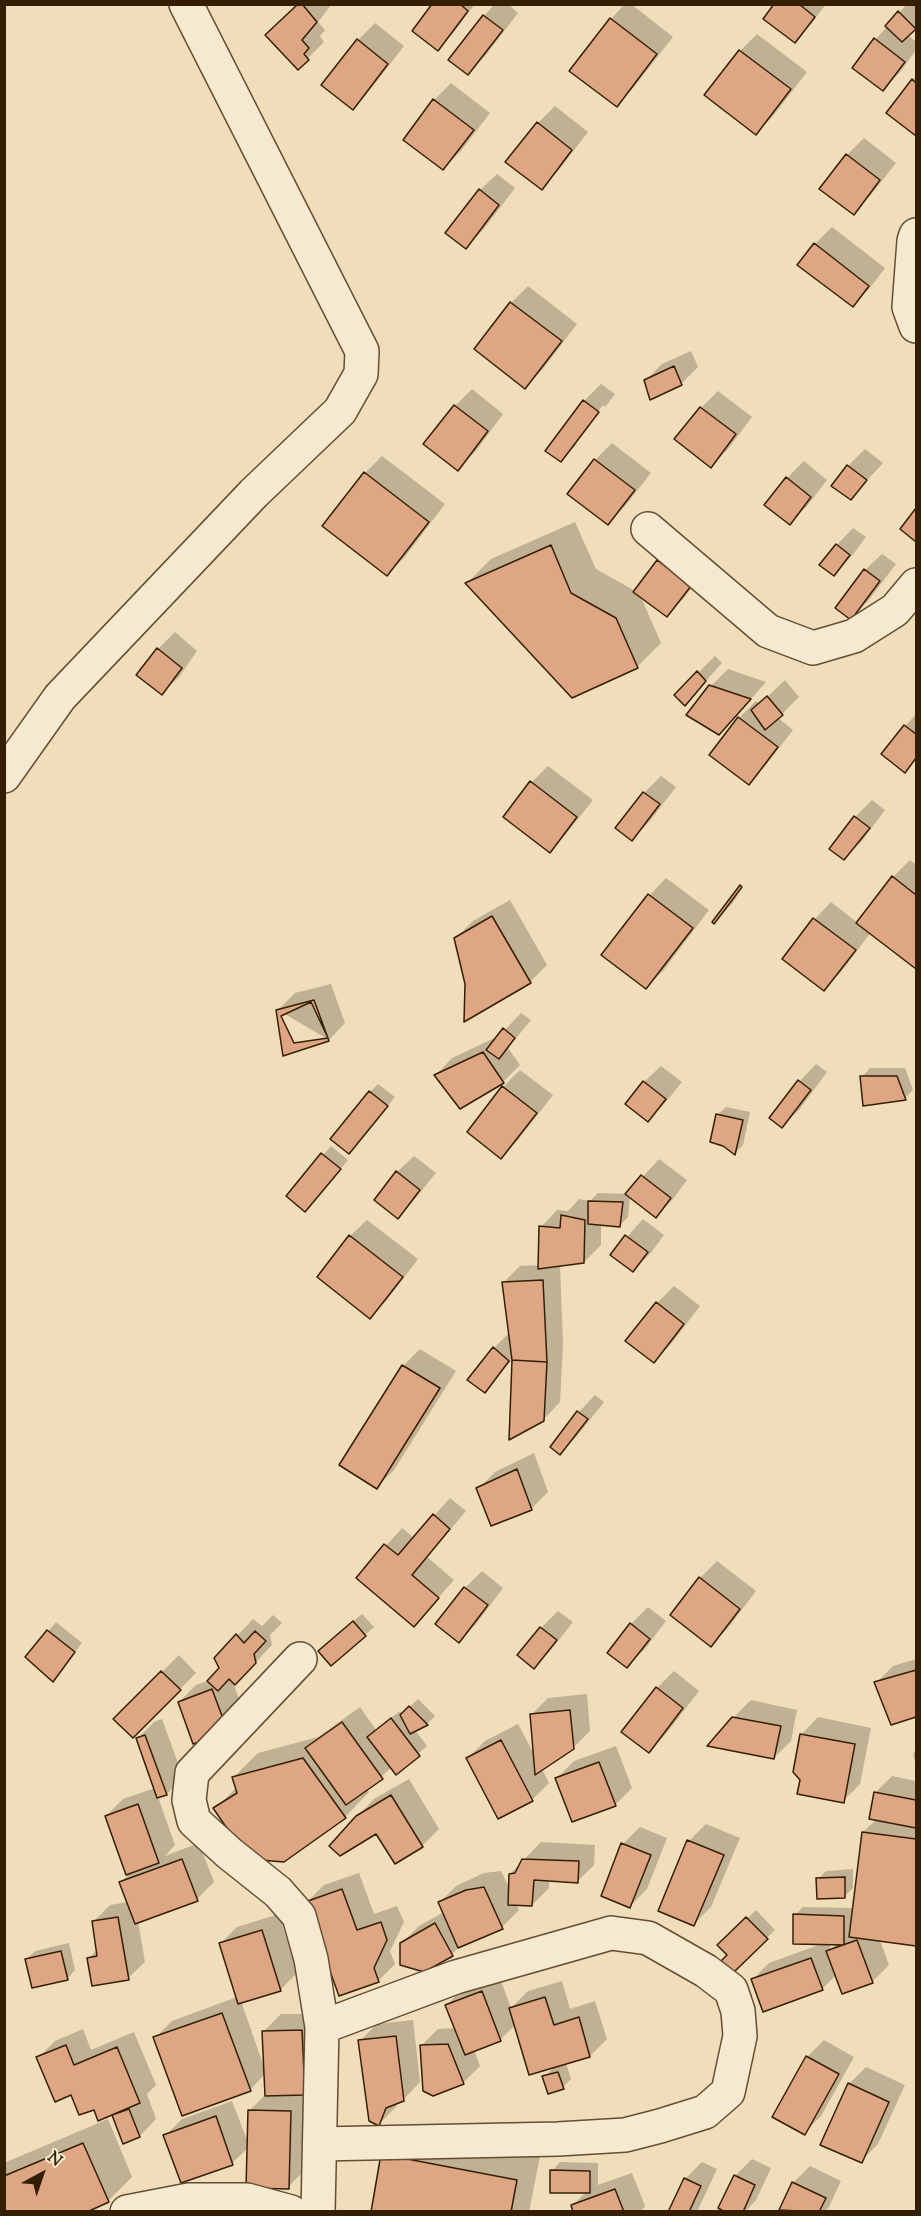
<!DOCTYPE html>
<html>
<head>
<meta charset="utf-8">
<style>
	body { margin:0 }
	#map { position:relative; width:921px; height:2216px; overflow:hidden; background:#f0ddb9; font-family:"Sorts Mill Goudy",serif }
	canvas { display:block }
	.frame { position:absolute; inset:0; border:6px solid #351f04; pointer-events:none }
	.north { position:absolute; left:12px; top:2144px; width:60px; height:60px; -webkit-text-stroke:4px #f5e9d2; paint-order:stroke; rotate:40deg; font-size:16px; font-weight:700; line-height:24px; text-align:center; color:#351f04 }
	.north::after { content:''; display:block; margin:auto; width:21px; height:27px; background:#351f04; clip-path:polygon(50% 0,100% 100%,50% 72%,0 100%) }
</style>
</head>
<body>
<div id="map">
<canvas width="921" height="2216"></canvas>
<div class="frame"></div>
<div class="north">N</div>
</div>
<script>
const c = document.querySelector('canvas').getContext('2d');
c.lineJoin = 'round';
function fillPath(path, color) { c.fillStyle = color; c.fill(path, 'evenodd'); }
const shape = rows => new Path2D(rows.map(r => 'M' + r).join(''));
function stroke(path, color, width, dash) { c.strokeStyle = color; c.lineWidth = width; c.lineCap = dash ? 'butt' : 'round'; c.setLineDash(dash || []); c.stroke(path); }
fillPath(shape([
	[299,4,332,4,318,22,325,30,320,36,324,42,298,68],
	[434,4,475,4,454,32,437,49],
	[495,4,508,4,518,13,485,56,468,73,484,16],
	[625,4,631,4,673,37,633,88,617,105,611,19],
	[776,4,826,4,811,24,795,41],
	[907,4,916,4,916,29,908,35,916,42,916,50,900,72,883,89,876,39],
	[375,23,404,46,369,91,353,108,358,40],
	[757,34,807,72,773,116,756,133,706,95,740,51],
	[916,76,916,134,888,113],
	[451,83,490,113,460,152,443,168,434,100],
	[555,106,588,132,558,171,541,188,538,123],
	[864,138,896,163,870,196,853,213,847,155],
	[497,174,515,188,483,230,466,247,480,190],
	[832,227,885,268,869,289,852,305,815,244],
	[528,286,577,324,542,370,525,387,511,303],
	[691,351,698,367,681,384,645,381,662,364],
	[601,384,615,394,577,444,561,460,547,450,584,401],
	[603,405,605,407,577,444,573,444],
	[472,389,503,414,475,452,458,469,455,406],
	[718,391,752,417,728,449,711,466,676,439,701,408],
	[612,443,651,473,625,506,608,523,595,460],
	[865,449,883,463,851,498,848,466],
	[382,456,445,504,404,558,387,574,365,473],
	[804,461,827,480,807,506,790,523,787,478],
	[575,522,596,569,635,591,658,561,675,544,707,568,683,599,666,615,640,595,661,643,637,667,467,583,491,559],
	[853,528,866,537,851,557,834,574,837,545],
	[882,554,896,564,868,601,851,618,865,570],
	[175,632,197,651,179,677,162,693,139,674,158,649],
	[715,656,722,663,685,704,676,695],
	[728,669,766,682,735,717,711,686],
	[785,680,799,697,778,718,793,730,765,766,748,783,711,755,739,718,756,701,760,704],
	[916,714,916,759,905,771,905,726],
	[548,766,593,800,566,834,550,851,532,782],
	[661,776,676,787,649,822,632,839,644,793],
	[872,800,885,810,861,842,844,858,855,817],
	[910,860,916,865,916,967,871,932,841,972,824,989,784,959,815,919,831,902,858,923,893,877],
	[666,878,709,910,663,971,646,987,604,955,650,895],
	[739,894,731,905,714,922,722,910],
	[510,900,547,965,530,982,467,984,456,938,473,921],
	[331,984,345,1023,329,1040,278,1010,295,993],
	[521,1013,531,1020,508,1048,520,1065,503,1082,460,1107,436,1075,452,1058,499,1036],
	[816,1064,827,1072,799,1110,782,1126,772,1118,800,1081],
	[661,1066,682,1082,665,1103,648,1120,644,1082],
	[870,1068,905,1068,913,1090,905,1098,862,1077],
	[520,1070,553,1095,518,1140,501,1157,469,1132,503,1087],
	[378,1084,395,1097,349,1152,370,1092],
	[726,1107,750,1112,743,1145,735,1153,717,1115],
	[331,1146,348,1160,305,1210,288,1196],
	[414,1156,436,1173,414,1200,398,1217,397,1172],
	[659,1159,687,1180,673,1199,656,1216,630,1196,628,1217,620,1225,601,1223,601,1245,584,1262,560,1265,563,1344,560,1402,543,1420,514,1358,484,1391,494,1348,510,1332,503,1283,520,1266,539,1265,541,1227,557,1210,568,1211,579,1199,590,1201,598,1193,627,1194],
	[643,1219,664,1235,650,1254,633,1270,612,1254],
	[367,1220,418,1259,387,1300,370,1317,350,1236],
	[674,1286,700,1306,671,1344,654,1361,628,1341,657,1303],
	[420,1349,456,1371,394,1470,377,1487,403,1366],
	[595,1395,604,1402,577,1436,560,1453,552,1447,579,1412],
	[534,1453,548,1492,531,1509,478,1489,495,1472],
	[450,1498,466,1511,427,1557,454,1580,414,1625,358,1577,402,1528,414,1538],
	[717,1561,756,1591,728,1628,711,1645,672,1615,700,1578],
	[482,1571,503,1588,476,1624,459,1641,465,1588],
	[648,1607,666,1621,644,1650,627,1666,631,1624],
	[558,1611,573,1622,551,1650,534,1667,541,1628],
	[362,1614,374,1627,365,1635,328,1643],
	[273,1615,282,1623,270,1635,272,1645,234,1685,244,1714,227,1730,179,1702,196,1685,210,1680,220,1669,237,1636,253,1619,262,1626],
	[56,1622,82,1643,53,1680,27,1657],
	[179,1655,196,1673,133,1736,115,1719],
	[916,1659,916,1716,892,1723,876,1683,893,1666],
	[674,1671,699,1691,665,1735,649,1751,623,1732,657,1688],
	[587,1694,590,1731,573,1748,542,1769,549,1783,532,1800,468,1758,485,1741,518,1724,535,1756,531,1715,548,1698],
	[418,1699,435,1716,427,1724,415,1730,427,1746,396,1773,392,1767,367,1789,369,1792,345,1817,284,1861,215,1809,237,1787,234,1777,258,1753,318,1737,360,1707,376,1730,400,1711,402,1714],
	[751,1700,797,1710,791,1741,774,1758,733,1718],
	[818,1717,871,1728,860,1784,843,1801,801,1779,794,1772,802,1734],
	[162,1719,183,1777,167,1794,158,1797,175,1845,165,1856,199,1843,214,1882,197,1899,138,1921,145,1962,128,1978,89,1958,98,1949,93,1922,110,1905,128,1902,120,1883,132,1871,106,1816,123,1799,155,1788,137,1739,154,1722],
	[616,1746,632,1788,615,1805,557,1778,574,1761],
	[916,1750,916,1765,913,1754],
	[892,1776,916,1781,916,1945,880,1940,889,1965,872,1982,837,1974,823,1988,764,2010,752,1980,769,1963,824,1943,795,1915,803,1907,854,1908,863,1832,877,1819,875,1793],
	[829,1943,837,1943,831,1949],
	[409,1779,439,1829,422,1846,377,1832,357,1817,374,1799],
	[706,1824,740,1838,711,1907,694,1924,660,1910,689,1841],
	[640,1827,667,1838,647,1889,630,1906,623,1844],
	[541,1842,595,1845,594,1865,577,1882,549,1880,549,1888,532,1905,516,1904,519,1910,502,1927,461,1945,452,1954,402,1943,419,1926,444,1912,440,1902,456,1886,484,1873,501,1871,510,1889,510,1874],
	[853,1869,853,1888,845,1896,818,1879,826,1871],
	[359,1873,374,1914,397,1906,404,1922,390,1951,395,1964,378,1981,307,1902,324,1885],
	[756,1910,775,1930,732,1972,729,1955,719,1945],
	[279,1914,297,1973,280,1990,241,2001,264,2067,264,2031,281,2014,318,2014,307,2095,305,2170,288,2187,249,2147,232,2163,165,2136,182,2119,232,2101,249,2145,249,2111,266,2094,265,2074,250,2090,155,2038,172,2021,237,1997,220,1944,237,1927],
	[69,1943,75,1970,67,1979,27,1959,35,1951],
	[499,1975,511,2008,528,1991,562,1981,570,2009,595,2001,607,2039,590,2056,566,2063,571,2079,563,2087,544,2077,555,2066,516,2024,500,2040,474,2050,480,2066,463,2083,421,2046,438,2029,456,2028,447,2005,464,1988],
	[413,2020,420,2082,403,2100,398,2102,396,2107,379,2124,360,2041,377,2024],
	[83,2029,91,2050,134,2032,156,2085,147,2094,156,2119,140,2136,124,2142,113,2113,95,2108,72,2093,38,2058,55,2041],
	[824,2040,854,2057,821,2116,804,2133,807,2057],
	[866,2067,905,2085,878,2144,861,2161,849,2084],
	[108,2119,132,2177,108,2201,4,2212,4,2163],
	[382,2155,540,2156,529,2212,372,2212],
	[752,2159,771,2168,756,2200,745,2212,728,2212,735,2176],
	[560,2162,598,2163,598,2185,632,2173,645,2206,640,2212,575,2212,573,2205,587,2191,552,2171],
	[702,2162,717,2169,697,2212,669,2212,685,2179],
	[810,2166,841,2181,829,2207,824,2212,786,2212,781,2209,793,2183]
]), '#0003');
const building = shape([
	[298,4,302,4,317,22,302,40,309,48,304,54,309,60,298,70,265,35,298,4],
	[432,4,460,4,468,11,438,51,412,31,432,4],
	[774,4,799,4,815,17,795,43,763,19,774,4],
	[898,11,916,29,902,42,885,26,898,11],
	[483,15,503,30,468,75,448,60,483,15],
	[610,18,657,54,617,107,569,71,610,18],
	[874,38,905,62,883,91,852,68,874,38],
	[357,39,388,64,353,110,321,85,357,39],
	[739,50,791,89,756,135,704,95,739,50],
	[912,79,916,83,916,136,886,113,912,79],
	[433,99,474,130,443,170,403,140,433,99],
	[537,122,572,150,542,190,505,162,537,122],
	[846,154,880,180,854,215,819,189,846,154],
	[479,189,499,205,466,249,445,233,479,189],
	[814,243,869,286,853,307,797,265,814,243],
	[510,302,562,341,525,389,474,349,510,302],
	[674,366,682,385,650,400,644,380,674,366],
	[583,400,599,412,561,462,545,451,583,400],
	[454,405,488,431,458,471,423,444,454,405],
	[700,407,736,434,711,468,674,439,700,407],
	[594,459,635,490,608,525,567,494,594,459],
	[847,465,867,480,851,500,831,486,847,465],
	[364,472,429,522,387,576,322,526,364,472],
	[786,477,811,497,790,525,764,505,786,477],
	[916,508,916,542,900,529,916,508],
	[836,544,850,555,834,576,819,565,836,544],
	[551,545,571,593,616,618,638,668,572,698,465,583,551,545],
	[657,560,691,586,667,617,633,592,657,560],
	[864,569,880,581,851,620,835,608,864,569],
	[157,648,182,668,162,695,136,675,157,648],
	[697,671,706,681,685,706,674,695,697,671],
	[709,685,751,699,719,735,686,715,709,685],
	[767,696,783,715,765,730,751,710,767,696],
	[738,717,778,747,749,785,709,755,738,717],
	[904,725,916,734,916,758,905,773,881,754,904,725],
	[530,781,577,817,550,853,503,817,530,781],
	[643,792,660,804,632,841,615,828,643,792],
	[854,816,870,828,844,860,829,849,854,816],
	[892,876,916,895,916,969,856,923,892,876],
	[740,885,742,887,714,924,712,922,740,885],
	[648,894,693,928,646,989,601,955,648,894],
	[492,916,531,983,464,1022,465,984,454,938,492,916],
	[813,918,856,950,824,991,782,959,813,918],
	[314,1000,329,1041,283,1056,276,1010,314,1000],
	[311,1002,328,1038,294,1043,281,1016,311,1002],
	[503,1028,515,1038,499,1059,486,1050,503,1028],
	[483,1052,504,1083,460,1109,434,1075,483,1052],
	[860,1076,897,1076,906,1100,863,1106,860,1076],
	[798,1080,811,1090,782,1128,769,1118,798,1080],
	[643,1081,666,1099,648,1122,625,1104,643,1081],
	[502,1086,537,1113,501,1159,467,1132,502,1086],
	[369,1091,388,1106,349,1154,330,1139,369,1091],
	[716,1114,743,1120,735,1155,723,1146,710,1142,716,1114],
	[321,1153,341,1169,305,1212,286,1196,321,1153],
	[396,1171,420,1190,398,1219,374,1200,396,1171],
	[641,1175,671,1198,656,1218,625,1194,641,1175],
	[588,1201,623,1202,620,1227,588,1224,588,1201],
	[561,1215,585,1220,584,1263,538,1269,539,1226,560,1228,561,1215],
	[349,1235,403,1277,370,1319,317,1277,349,1235],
	[625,1235,648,1252,633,1272,610,1255,625,1235],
	[543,1280,547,1362,512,1360,502,1282,543,1280],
	[656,1302,684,1324,654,1363,625,1341,656,1302],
	[493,1347,509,1361,485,1393,467,1380,493,1347],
	[512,1360,547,1362,544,1421,509,1440,512,1360],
	[402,1365,440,1388,377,1489,339,1465,402,1365],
	[577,1411,588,1419,560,1455,550,1447,577,1411],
	[517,1469,532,1510,491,1526,476,1488,517,1469],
	[433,1514,450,1529,412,1575,439,1598,414,1627,356,1578,384,1544,398,1555,433,1514],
	[699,1577,740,1609,711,1647,670,1615,699,1577],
	[464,1587,488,1605,459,1643,435,1624,464,1587],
	[353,1621,366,1636,331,1666,318,1651,353,1621],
	[630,1623,650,1639,627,1668,607,1653,630,1623],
	[540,1627,557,1640,534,1669,517,1655,540,1627],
	[47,1630,75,1652,53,1682,25,1657,47,1630],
	[255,1631,266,1641,254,1654,256,1663,235,1685,229,1679,218,1691,207,1681,219,1668,214,1658,236,1634,244,1643,255,1631],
	[916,1670,916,1717,891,1725,874,1682,916,1670],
	[161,1671,181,1690,133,1738,113,1719,161,1671],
	[656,1687,683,1708,649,1753,621,1732,656,1687],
	[212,1689,228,1732,193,1744,178,1702,212,1689],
	[409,1706,428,1725,410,1734,400,1715,409,1706],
	[570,1710,574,1749,535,1775,530,1714,570,1710],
	[732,1717,781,1726,774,1759,707,1746,732,1717],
	[391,1718,420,1756,396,1775,367,1737,391,1718],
	[342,1722,383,1779,346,1805,305,1748,342,1722],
	[800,1734,855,1744,844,1803,797,1794,800,1780,793,1772,800,1734],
	[145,1735,167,1795,157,1798,136,1738,145,1735],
	[501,1740,533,1801,498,1819,466,1758,501,1740],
	[303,1758,346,1818,284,1862,248,1859,213,1808,237,1793,232,1777,303,1758],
	[599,1762,616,1806,572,1822,555,1778,599,1762],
	[874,1792,916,1800,916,1828,869,1819,874,1792],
	[391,1795,423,1847,395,1864,376,1834,340,1856,329,1846,356,1816,391,1795],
	[138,1804,159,1863,126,1875,105,1816,138,1804],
	[862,1832,916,1839,916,1946,849,1937,862,1832],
	[687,1840,724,1855,694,1926,658,1911,687,1840],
	[621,1843,651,1855,630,1908,601,1896,621,1843],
	[182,1859,198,1901,135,1924,119,1882,182,1859],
	[522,1859,579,1861,578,1883,534,1880,532,1906,508,1905,509,1874,515,1873,522,1859],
	[845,1877,845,1898,817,1899,816,1878,845,1877],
	[484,1887,503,1929,458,1948,438,1902,466,1890,484,1887],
	[342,1889,357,1930,381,1922,387,1940,374,1968,379,1982,339,1996,305,1902,342,1889],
	[793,1914,844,1916,844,1945,793,1944,793,1914],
	[118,1917,129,1980,92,1986,87,1958,97,1956,92,1921,118,1917],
	[746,1917,768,1939,732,1974,720,1962,727,1955,717,1945,746,1917],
	[435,1923,453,1956,424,1972,400,1965,400,1943,435,1923],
	[262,1930,281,1991,238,2004,219,1943,262,1930],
	[857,1940,873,1983,842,1994,826,1951,857,1940],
	[61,1951,68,1980,32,1988,25,1959,61,1951],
	[811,1958,823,1990,763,2012,751,1979,811,1958],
	[482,1991,501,2041,465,2055,445,2005,482,1991],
	[545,1997,554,2025,579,2017,590,2057,529,2075,509,2008,545,1997],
	[222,2013,251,2091,182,2116,153,2037,222,2013],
	[302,2030,305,2095,265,2096,262,2031,302,2030],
	[396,2036,404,2101,386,2108,379,2126,369,2121,358,2040,396,2036],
	[448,2044,464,2084,433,2096,423,2091,420,2045,448,2044],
	[66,2045,74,2065,117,2047,140,2103,98,2121,94,2110,79,2115,71,2095,55,2102,36,2057,66,2045],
	[806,2056,839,2074,805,2135,772,2117,806,2056],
	[558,2072,564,2089,548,2094,542,2076,558,2072],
	[848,2083,889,2102,862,2163,820,2145,848,2083],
	[129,2109,140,2137,123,2144,112,2115,129,2109],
	[248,2110,291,2111,289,2189,246,2188,248,2110],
	[216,2116,233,2165,181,2183,163,2135,216,2116],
	[83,2143,109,2202,87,2212,4,2212,4,2176,83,2143],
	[381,2154,517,2180,511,2212,371,2212,381,2154],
	[550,2170,590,2171,590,2193,550,2193,550,2170],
	[734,2175,755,2185,743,2212,725,2212,718,2208,734,2175],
	[684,2178,701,2186,689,2212,668,2212,684,2178],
	[792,2182,826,2198,819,2212,779,2210,792,2182],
	[615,2189,624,2212,573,2212,571,2205,615,2189]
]);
fillPath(building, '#dfa684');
stroke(building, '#351f04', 1.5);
const minor = shape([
	[916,235,914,241,909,307,916,326],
	[648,529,768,631,813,648,854,636,895,610,916,585],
	[4,776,60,697,254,493,340,411,361,374,362,351,186,4],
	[300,1659,192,1773,189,1800,194,1821,229,1853,278,1892,299,1916,311,1959,322,2027,318,2212],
	[320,2144,558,2139,625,2135,660,2126,705,2112,728,2092,740,2036,738,2011,731,1990,706,1971,648,1938,611,1933,456,1977,322,2027],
	[127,2212,189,2200,247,2200,291,2212]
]);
stroke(minor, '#644e31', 36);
stroke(minor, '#f5e9d2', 33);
</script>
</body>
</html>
